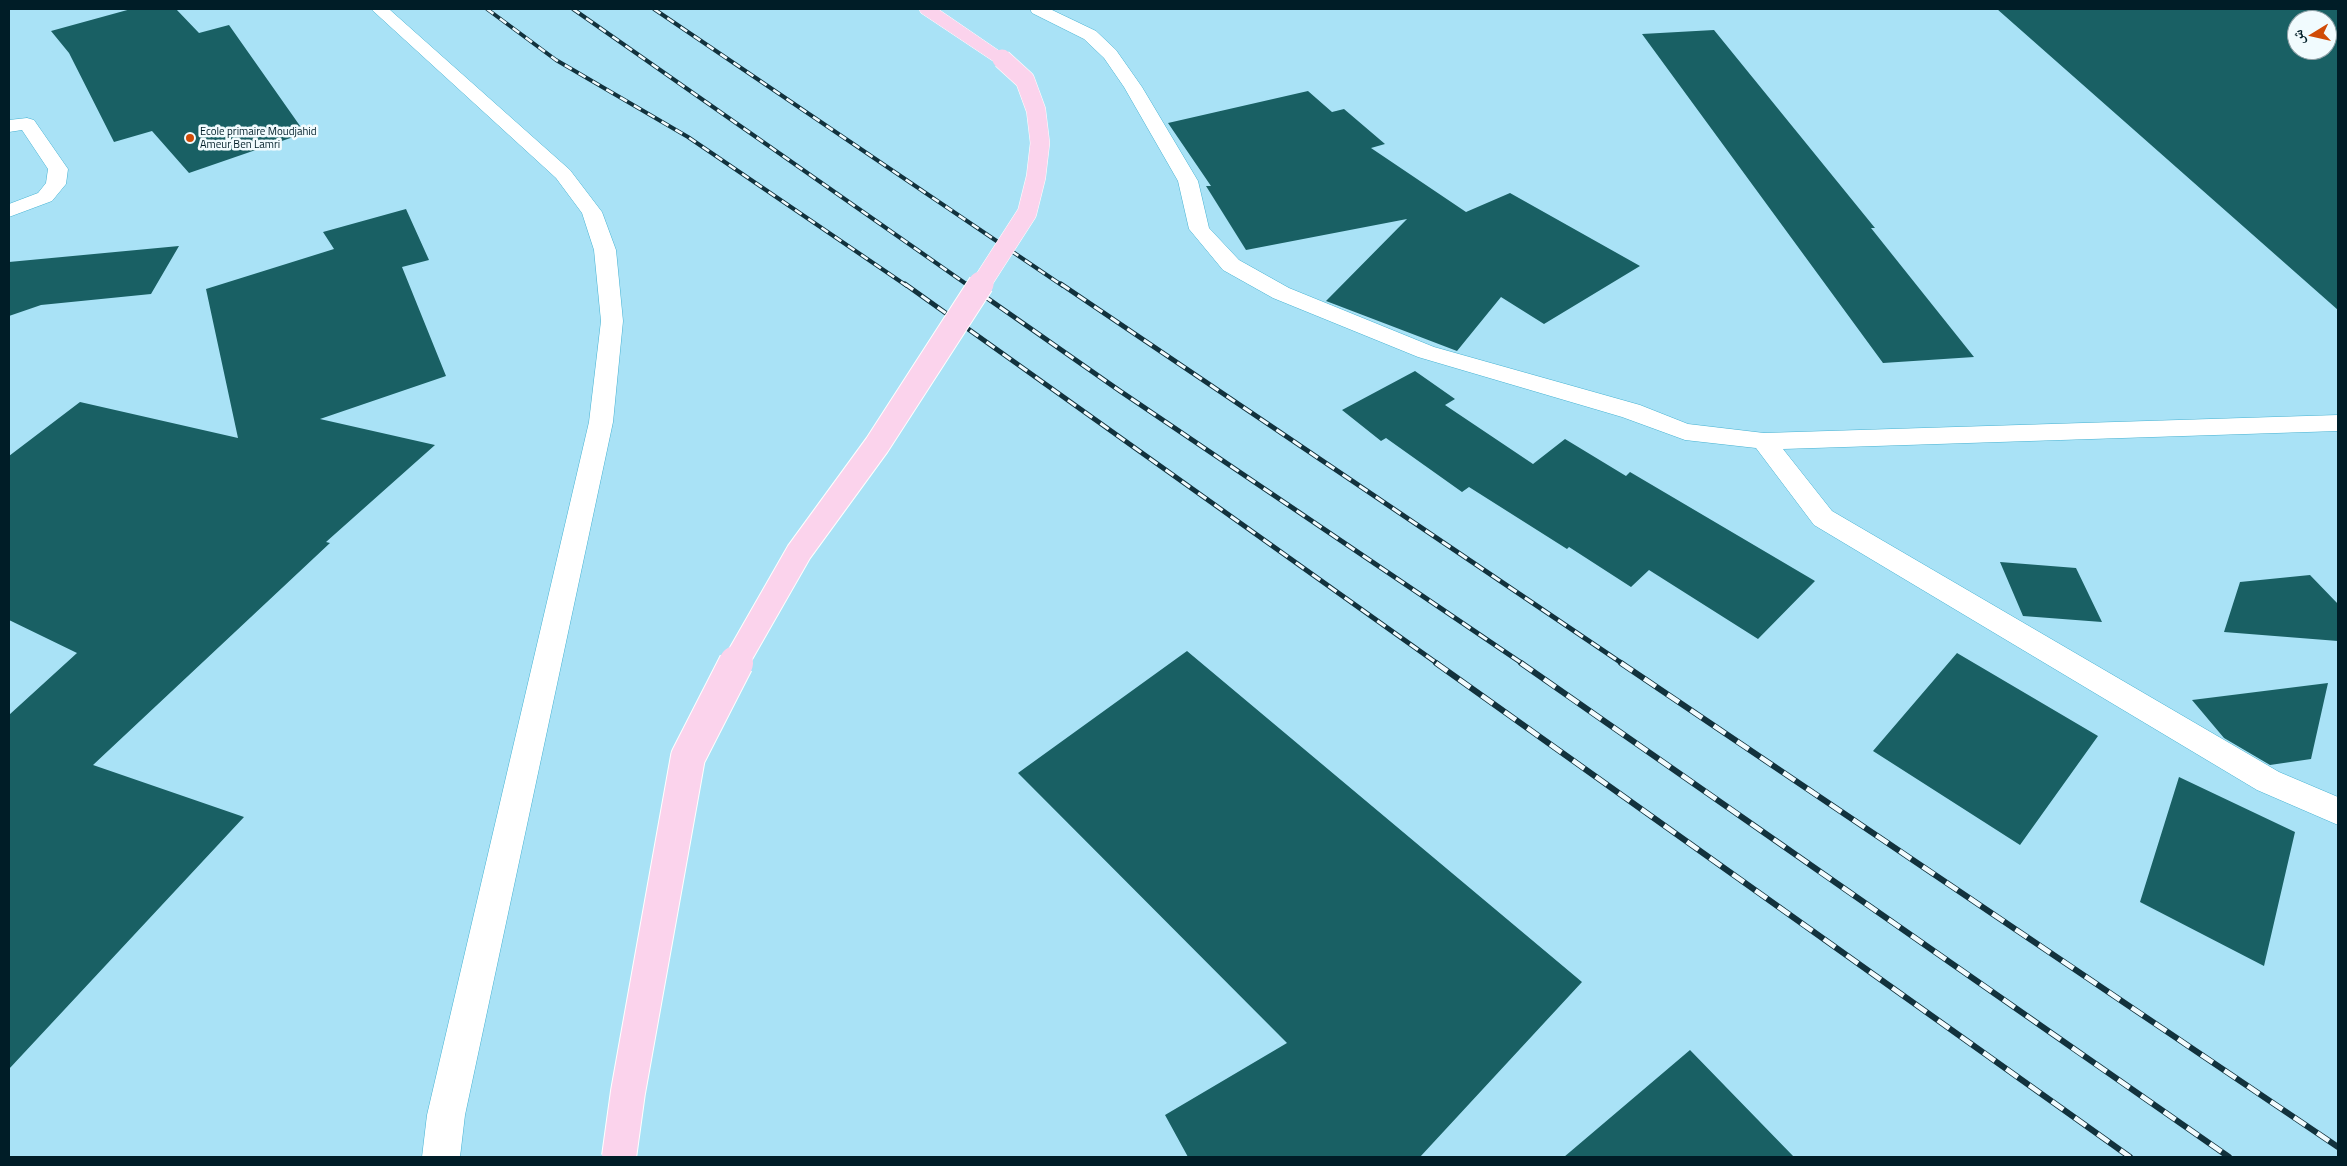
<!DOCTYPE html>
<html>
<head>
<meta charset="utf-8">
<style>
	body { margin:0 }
	#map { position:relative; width:2347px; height:1166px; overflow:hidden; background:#a9e2f6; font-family:"Titillium Web","Noto Naskh Arabic",sans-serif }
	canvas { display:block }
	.frame { position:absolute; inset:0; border:10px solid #001d27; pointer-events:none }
	.north { position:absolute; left:2287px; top:10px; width:50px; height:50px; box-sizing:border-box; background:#f1fbfe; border:1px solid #91a2a8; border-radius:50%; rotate:261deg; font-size:14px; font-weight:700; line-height:20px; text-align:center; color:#001d27 }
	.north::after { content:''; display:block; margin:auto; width:18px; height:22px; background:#d04b07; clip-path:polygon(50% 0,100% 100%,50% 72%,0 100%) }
</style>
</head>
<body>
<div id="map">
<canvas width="2347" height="1166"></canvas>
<div class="frame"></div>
<div class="north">ش</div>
</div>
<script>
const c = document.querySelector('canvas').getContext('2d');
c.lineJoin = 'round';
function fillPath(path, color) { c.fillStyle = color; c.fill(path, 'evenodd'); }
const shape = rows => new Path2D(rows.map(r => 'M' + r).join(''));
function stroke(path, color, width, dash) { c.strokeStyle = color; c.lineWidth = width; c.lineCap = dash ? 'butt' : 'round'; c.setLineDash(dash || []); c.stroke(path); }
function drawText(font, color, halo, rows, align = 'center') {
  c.font = font + ' "Titillium Web",sans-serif'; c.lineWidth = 5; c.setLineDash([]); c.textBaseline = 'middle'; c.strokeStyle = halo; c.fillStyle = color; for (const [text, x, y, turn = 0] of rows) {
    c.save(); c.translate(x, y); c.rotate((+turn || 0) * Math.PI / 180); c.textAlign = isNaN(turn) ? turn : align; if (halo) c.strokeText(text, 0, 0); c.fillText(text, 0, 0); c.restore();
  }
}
fillPath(shape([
	[131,9,176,9,199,33,229,25,305,133,189,173,152,131,114,142,69,53,51,31],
	[1997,9,2338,9,2338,310],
	[2297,20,2327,20,2327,50,2297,50],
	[1714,30,1875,228,1871,228,1974,357,1883,363,1642,34],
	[1308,91,1332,112,1344,109,1385,144,1371,148,1466,212,1510,193,1640,266,1544,324,1501,297,1457,351,1326,301,1407,219,1246,250,1206,186,1211,186,1168,123],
	[406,209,429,260,402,267,446,376,320,419,435,445,326,542,330,543,93,765,244,817,9,1069,9,715,77,653,9,620,9,456,80,402,238,438,206,289,334,249,323,232],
	[179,246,151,294,41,305,9,316,9,262],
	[1415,371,1455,399,1445,405,1533,464,1565,439,1626,476,1630,472,1815,581,1758,639,1649,570,1631,587,1569,547,1567,549,1469,487,1462,492,1386,438,1381,441,1342,410],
	[2000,562,2076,568,2102,622,2023,616],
	[2310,575,2338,604,2338,641,2224,632,2240,582],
	[1187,651,1582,982,1420,1157,1188,1157,1165,1115,1287,1043,1018,773],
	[1957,653,2098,736,2020,845,1873,751],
	[2328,683,2311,759,2270,765,2224,738,2192,700],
	[2179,777,2295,832,2264,966,2140,902],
	[1690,1050,1794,1157,1564,1157]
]), '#196064');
const street = shape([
	[1030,9,1050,9,1096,31,1116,50,1142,87,1198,181,1209,228,1239,260,1289,288,1434,347,1640,405,1688,424,1764,433,2338,415,2338,431,1783,449,1832,511,2279,772,2338,797,2338,825,2257,790,1814,525,1756,448,1685,440,1622,417,1418,357,1273,298,1223,270,1189,229,1178,181,1124,87,1104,58,1084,39,1032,13,1030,9],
	[27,118,34,120,68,169,66,184,52,201,9,217,9,204,38,193,46,183,48,169,22,130,9,132,9,120,27,118]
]);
const secondary = shape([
	[371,9,389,9,570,170,602,212,616,250,623,321,613,422,465,1115,460,1157,422,1157,427,1115,589,422,601,321,594,250,582,213,556,178,371,9]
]);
const primary = shape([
	[919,9,938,9,1011,59,1008,63,1002,64,996,63,921,13,919,9]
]);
stroke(street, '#45b1d1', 1);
stroke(secondary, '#45b1d1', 1);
stroke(primary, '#fff', 1);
fillPath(street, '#fff');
fillPath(secondary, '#fff');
fillPath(primary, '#fbd3ec');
const railFar2 = shape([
	[487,9,556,60,688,137,907,286],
	[573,9,969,286],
	[654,9,1063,286]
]);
const railFar1 = shape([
	[905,284,1438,664],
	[967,284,1120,391,1523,664],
	[1061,284,1623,664]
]);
const rail = shape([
	[1436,663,2130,1157],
	[1521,663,2229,1157],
	[1621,663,2338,1147]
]);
stroke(railFar2, '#12323d', 4);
stroke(railFar1, '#12323d', 5);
stroke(rail, '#12323d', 6);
stroke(railFar2, '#f1fbfe', 2.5, [8]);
stroke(railFar1, '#f1fbfe', 3, [10]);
stroke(rail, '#f1fbfe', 4.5, [14]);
const primaryBridgeFar2 = shape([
	[980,286,1027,213,1036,177,1040,143,1036,110,1025,80,1002,59]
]);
const primaryBridgeFar1 = shape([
	[735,664,799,552,877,445,981,284]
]);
const primaryBridge = shape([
	[619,1157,628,1092,688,757,736,663]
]);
stroke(primaryBridgeFar2, '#fff', 20, []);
stroke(primaryBridgeFar1, '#fff', 27, []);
stroke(primaryBridge, '#fff', 36, []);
stroke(primaryBridgeFar2, '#fbd3ec', 19);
stroke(primaryBridgeFar1, '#fbd3ec', 25);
stroke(primaryBridge, '#fbd3ec', 34);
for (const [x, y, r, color] of [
	[190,138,5,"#d04b07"]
]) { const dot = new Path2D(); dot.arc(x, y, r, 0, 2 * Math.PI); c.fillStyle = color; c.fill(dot); stroke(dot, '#f1fbfe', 2); }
drawText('11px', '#001d27', '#f1fbfe', [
	["Ecole primaire Moudjahid",200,132],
	["Ameur Ben Lamri",200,145]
], 'left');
</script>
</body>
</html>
